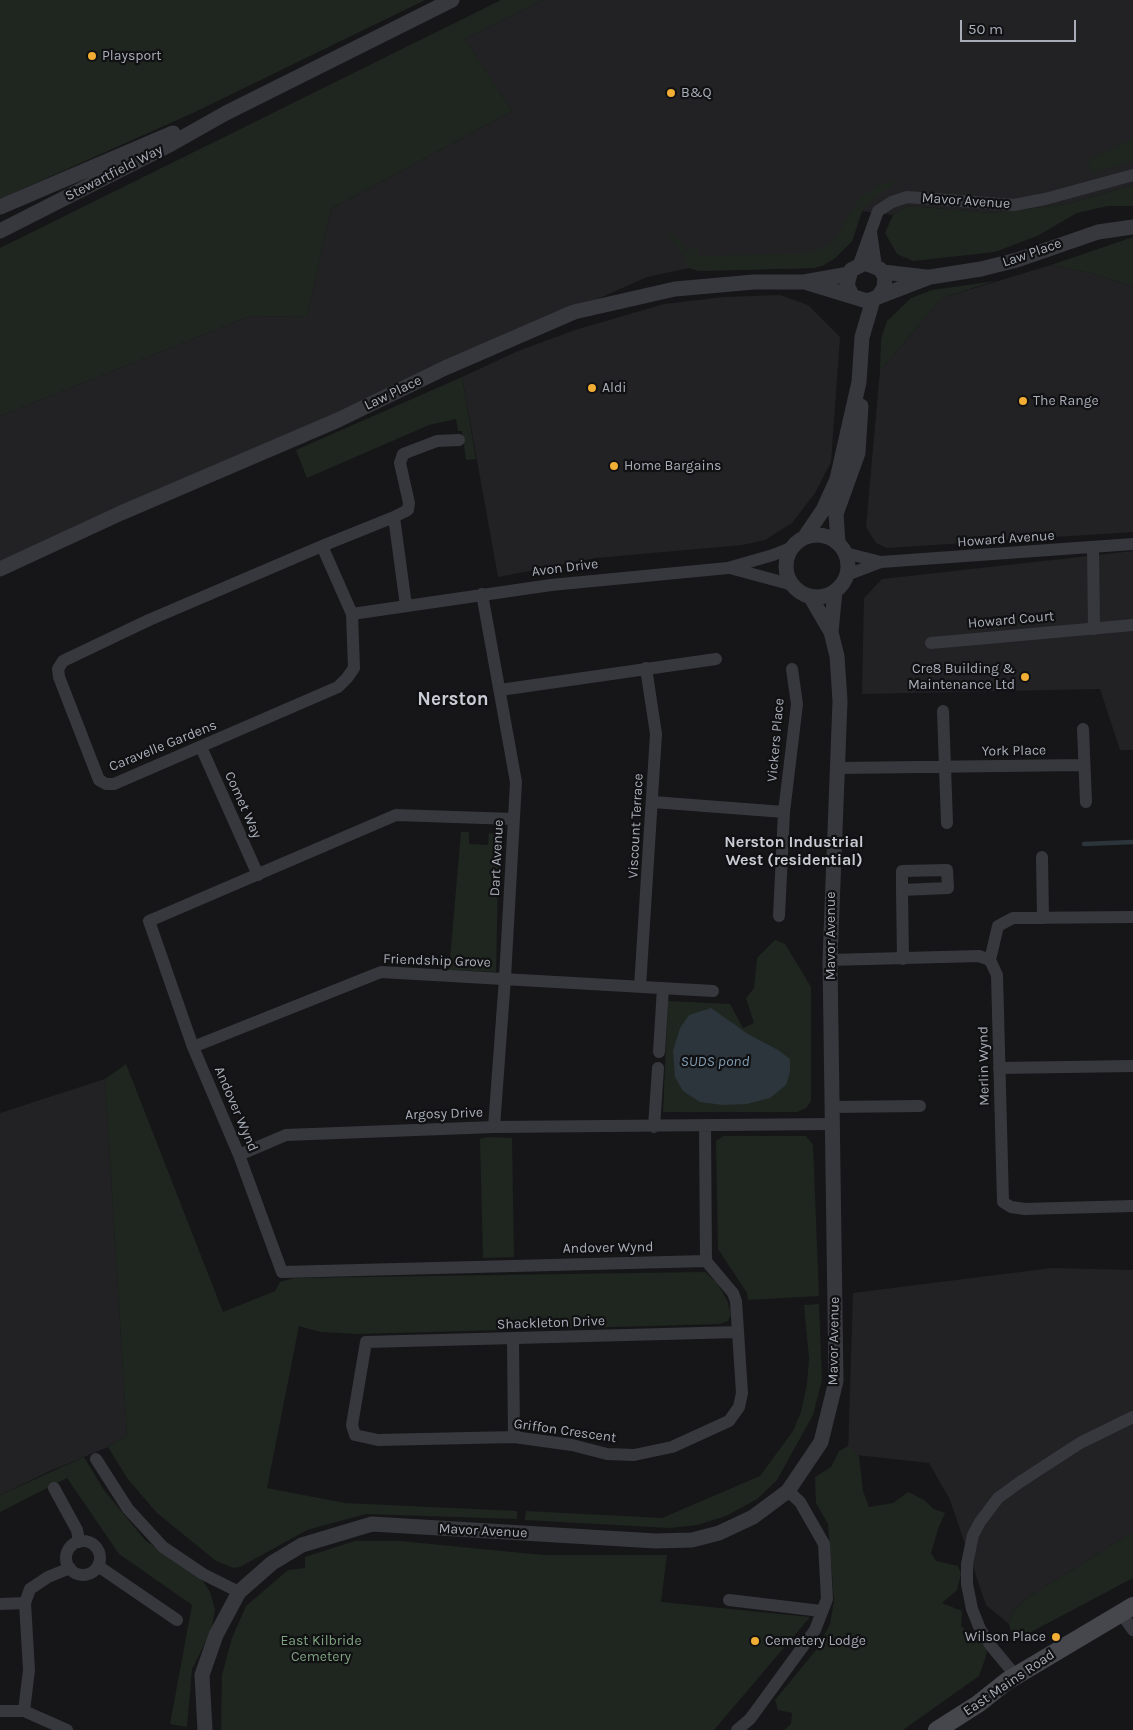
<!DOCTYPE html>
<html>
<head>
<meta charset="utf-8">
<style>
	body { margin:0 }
	#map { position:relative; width:1133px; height:1730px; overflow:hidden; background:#161618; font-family:Karla,sans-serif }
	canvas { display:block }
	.scale { position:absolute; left:960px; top:20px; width:116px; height:22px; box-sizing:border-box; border:2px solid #a8adb8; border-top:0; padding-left:6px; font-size:15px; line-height:18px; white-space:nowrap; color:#a8adb8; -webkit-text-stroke:4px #111113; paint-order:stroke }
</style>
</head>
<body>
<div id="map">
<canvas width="1133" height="1730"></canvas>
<div class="scale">50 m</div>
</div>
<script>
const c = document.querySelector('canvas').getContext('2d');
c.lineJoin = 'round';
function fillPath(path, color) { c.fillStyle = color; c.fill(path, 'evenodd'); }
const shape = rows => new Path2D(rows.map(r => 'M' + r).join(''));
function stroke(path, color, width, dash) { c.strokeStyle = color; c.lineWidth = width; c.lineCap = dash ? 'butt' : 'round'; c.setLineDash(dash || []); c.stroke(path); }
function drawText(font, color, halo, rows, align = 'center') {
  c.font = font + ' Karla,sans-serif'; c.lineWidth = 4.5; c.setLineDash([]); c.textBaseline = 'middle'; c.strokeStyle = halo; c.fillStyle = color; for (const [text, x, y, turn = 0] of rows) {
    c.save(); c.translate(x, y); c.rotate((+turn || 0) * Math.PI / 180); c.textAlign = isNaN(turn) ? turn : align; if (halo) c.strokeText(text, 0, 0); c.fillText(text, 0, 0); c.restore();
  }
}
fillPath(shape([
	[543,0,1133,0,1133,185,1067,204,992,213,909,206,893,215,862,211,852,241,835,258,824,265,814,268,699,271,689,268,647,277,0,564,0,416,250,316,307,317,331,209,512,111,465,39],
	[1051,265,1090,273,1132,286,1133,290,1133,532,887,548,876,543,866,527,880,371,942,298],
	[780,295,808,305,840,337,831,462,815,493,792,523,765,540,742,545,596,558,498,577,462,377,518,351,575,330,664,304,724,297],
	[1133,551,1133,750,1120,750,1100,689,862,694,864,598,882,579],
	[105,1079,127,1435,108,1447,50,1471,0,1495,0,1113],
	[1052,1268,1133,1270,1133,1532,1029,1597,1013,1610,1009,1624,986,1605,950,1500,929,1463,848,1454,853,1293]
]), '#222225');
fillPath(shape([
	[0,0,425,0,193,113,0,199],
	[501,0,543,0,465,39,512,111,331,209,307,317,250,316,0,416,0,248],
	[1133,138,1133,161,1091,173,1088,160],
	[900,180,875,197,862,211,852,241,835,258,824,265,814,268,699,271,689,268,682,253,665,231,679,239,686,251,697,246,699,256,811,253,832,243,859,199,878,185],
	[1133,185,1133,206,1108,206,1077,213,1037,236,995,252,913,261,897,254,885,233,893,215,909,206,992,213,1067,204],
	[1133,237,1133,290,1132,286,1090,273,1051,265],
	[995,281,942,298,880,371,881,339,887,321,911,298,932,290],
	[462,377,476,459,466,460,462,431,458,431,456,419,429,425,307,478,296,450],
	[461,832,469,832,469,844,488,845,489,833,499,834,496,972,449,970],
	[775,940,785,944,811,987,811,1101,806,1108,797,1112,663,1112,668,1001,730,1004,743,1028,754,1023,746,998,754,988,757,958],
	[126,1064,223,1312,275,1291,280,1282,294,1278,705,1272,717,1283,727,1300,731,1314,728,1321,720,1324,357,1334,321,1332,299,1326,267,1488,345,1503,517,1511,517,1519,366,1514,307,1530,240,1567,234,1568,216,1561,157,1513,127,1478,108,1447,127,1435,105,1079],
	[723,1136,806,1136,813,1145,819,1296,748,1300,747,1293,718,1249,716,1141],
	[487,1137,512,1138,514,1257,483,1258,480,1139],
	[819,1304,822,1380,813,1415,777,1480,757,1499,726,1516,697,1525,670,1528,525,1520,526,1511,662,1518,760,1476,793,1431,801,1412,807,1384,809,1358,804,1305],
	[848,1446,859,1456,863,1491,869,1507,893,1503,908,1492,924,1500,934,1509,945,1513,938,1529,931,1553,936,1561,958,1566,961,1574,957,1590,942,1603,962,1611,961,1626,987,1648,986,1656,979,1676,903,1730,784,1730,791,1724,792,1713,778,1710,775,1700,816,1650,830,1624,834,1601,828,1524,816,1503,815,1477,831,1467,839,1451],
	[84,1457,104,1490,145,1540,203,1581,210,1592,215,1609,212,1629,192,1669,187,1727,170,1724,192,1605,119,1554,67,1478,0,1512,0,1495],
	[1133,1532,1133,1578,1018,1639,1013,1639,1009,1624,1013,1610,1029,1597],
	[355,1541,400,1541,543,1555,667,1555,661,1602,810,1617,714,1730,221,1730,222,1675,232,1638,246,1606,288,1570,305,1568,305,1557]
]), '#1e261f');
fillPath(shape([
	[711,1008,748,1034,778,1050,790,1059,790,1072,786,1085,770,1098,747,1104,723,1105,700,1102,683,1091,675,1077,673,1051,680,1028,689,1015]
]), '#2c353c');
stroke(shape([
	[1084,844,1133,842]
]), '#2c353c', 4.5);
stroke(shape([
	[871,232,876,266],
	[859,264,878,211,892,202,907,197,1014,205,1045,199,1133,175],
	[322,546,352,614,354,668,347,678,338,687,114,784,106,784,99,780,59,677,58,669,63,661,149,620,322,546,394,517],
	[1093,547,1094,629],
	[845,553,881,562,1133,544],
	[730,568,793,585],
	[847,575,881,562],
	[482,594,516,782,505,978,494,1127],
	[406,606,394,517,408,510,409,503,400,463,403,454,437,441,459,440],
	[352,614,551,585,728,568,773,555,793,547],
	[931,643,1133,625],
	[500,690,716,659],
	[943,711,947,823],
	[1083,729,1086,802],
	[201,747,258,875],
	[838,768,1083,765],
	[653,802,784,812],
	[513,819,396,815,149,921,193,1047,239,1155,282,1272,706,1261],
	[1042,857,1043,918],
	[902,890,948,888,947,870,902,871,902,890,903,959],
	[779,916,784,812,797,704,792,669],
	[830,960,979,956,990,960,997,975,1003,1202,1011,1207,1025,1209,1133,1206],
	[990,960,998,926,1013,918,1133,917],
	[640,987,656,734,646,668],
	[193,1047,381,972,713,991],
	[659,1052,663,988],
	[999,1068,1133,1066],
	[833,1107,920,1106],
	[705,1125,706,1261,733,1293,736,1301,742,1393,739,1407,729,1421,672,1447,634,1455,607,1454,572,1445,514,1437,378,1440,355,1435,352,1425,366,1342,738,1332],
	[654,1127,658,1068],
	[239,1155,286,1135,494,1127,833,1124],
	[513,1340,514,1437],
	[96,1459,128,1509,163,1547,203,1574,239,1592],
	[54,1488,77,1530,79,1542],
	'66 1558a17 17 0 1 1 34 0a17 17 0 1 1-34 0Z',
	[98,1566,177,1620],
	[729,1600,821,1611],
	[0,1604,25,1603],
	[1121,1613,1133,1630],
	[1016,1676,991,1646,980,1629,972,1609,967,1584,967,1564,973,1535,980,1522,998,1498,1020,1482,1080,1443,1133,1417],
	[0,1711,24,1711,67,1730],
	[24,1711,29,1670,25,1603,30,1589,48,1577,70,1568],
	[737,1730,750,1719,815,1630,827,1599,824,1544,800,1502,788,1491]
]), '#37383d', 12);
stroke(shape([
	[0,207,173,133],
	[0,231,171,144,226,113,452,0],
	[883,272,926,277],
	[808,283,867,301,878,297,884,288,885,277,880,269,865,263,851,270,847,285,852,295],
	[878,297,930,277,981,269,1017,260,1098,232,1133,227],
	'786 566a31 31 0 1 1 62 0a31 31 0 1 1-62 0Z',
	[804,538,823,510,837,479,859,382,862,337,873,300],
	[838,543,836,514,858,453,861,406],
	[0,569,121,513,338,420,445,368,574,312,675,289,754,282,804,282,849,274],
	[831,632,835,591],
	[205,1730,202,1675,216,1635,239,1592,272,1563,302,1545,372,1524,656,1541,692,1540,719,1533,753,1517,788,1491,821,1442,836,1381,830,960,840,701,837,656,831,632,810,596]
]), '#37383d', 15);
stroke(shape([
	[937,1730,978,1704,1007,1681,1133,1606]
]), '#45474d', 18);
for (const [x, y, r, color] of [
	[92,56,5,"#f2ad34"],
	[671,93,5,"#f2ad34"],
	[592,388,5,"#f2ad34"],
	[1023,401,5,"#f2ad34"],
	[614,466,5,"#f2ad34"],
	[1025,677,5,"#f2ad34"],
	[1056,1637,5,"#f2ad34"],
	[755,1641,5,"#f2ad34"]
]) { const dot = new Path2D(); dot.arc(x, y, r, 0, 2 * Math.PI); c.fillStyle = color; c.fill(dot); stroke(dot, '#111113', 2); }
drawText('14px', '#a8adb8', '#111113', [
	["Playsport",102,56],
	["B&Q",681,93],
	["Aldi",602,388],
	["The Range",1033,401],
	["Home Bargains",624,466],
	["Cre8 Building &",1015,669,"right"],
	["Maintenance Ltd",1015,685,"right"],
	["Wilson Place",1046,1637,"right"],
	["Cemetery Lodge",765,1641]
], 'left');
drawText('14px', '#a8adb8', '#111113', [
	["Stewartfield Way",114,173,-27],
	["Mavor Avenue",966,201,4],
	["Law Place",1032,253,-19],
	["Law Place",393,393,-26],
	["Howard Avenue",1006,539,-4],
	["Avon Drive",565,568,-7],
	["Howard Court",1011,620,-5],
	["Vickers Place",776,740,-85],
	["Caravelle Gardens",163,746,-22],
	["York Place",1014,751,-1],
	["Comet Way",243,805,66],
	["Viscount Terrace",636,826,-87],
	["Dart Avenue",497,858,-87],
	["Mavor Avenue",831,936,-90],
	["Friendship Grove",437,961,2],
	["Merlin Wynd",984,1066,-91],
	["Andover Wynd",236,1109,67],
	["Argosy Drive",444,1114,-2],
	["Andover Wynd",608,1248,-1],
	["Shackleton Drive",551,1323,-2],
	["Mavor Avenue",834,1341,-89],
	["Griffon Crescent",565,1431,8],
	["Mavor Avenue",483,1531,3],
	["East Mains Road",1009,1683,-34]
]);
drawText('14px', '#7fa380', '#111113', [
	["East Kilbride",321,1641],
	["Cemetery",321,1657]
]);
drawText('italic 15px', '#7f9cb3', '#111113', [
	["SUDS pond",715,1062]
]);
drawText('bold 16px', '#c9ccd4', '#111113', [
	["Nerston Industrial",794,842],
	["West (residential)",794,860]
]);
drawText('bold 19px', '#c9ccd4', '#111113', [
	["Nerston",453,700]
]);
</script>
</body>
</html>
